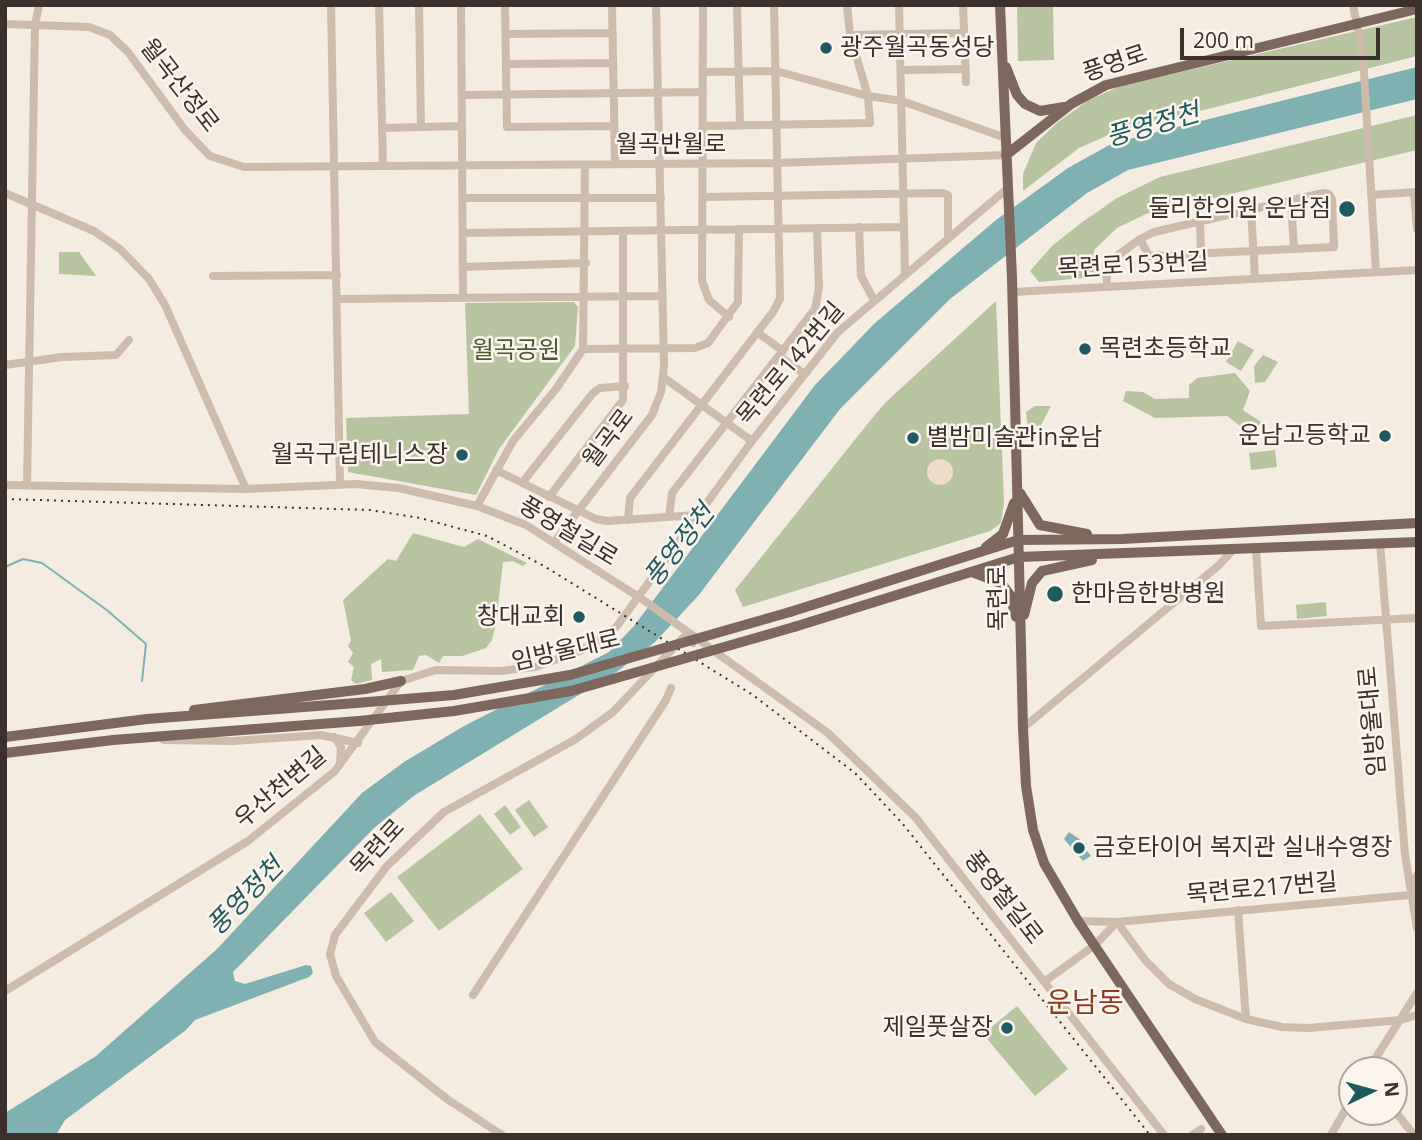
<!DOCTYPE html>
<html>
<head>
<meta charset="utf-8">
<style>
	body { margin:0 }
	#map { position:relative; width:1422px; height:1140px; overflow:hidden; background:#f4ebe1; font-family:"Open Sans",sans-serif }
	canvas { display:block }
	.frame { position:absolute; inset:0; border:7px solid #3b302b; pointer-events:none }
	.north { position:absolute; left:1338px; top:1056px; width:70px; height:70px; box-sizing:border-box; background:#fbf5ee; border:2px solid #aea6a0; border-radius:50%; rotate:85deg; font-size:19px; font-weight:700; line-height:28px; text-align:center; color:#3b302b }
	.north::after { content:''; display:block; margin:auto; width:24px; height:32px; background:#1f5a5e; clip-path:polygon(50% 0,100% 100%,50% 72%,0 100%) }
	.scale { position:absolute; left:1180px; top:28px; width:200px; height:32px; box-sizing:border-box; border:4px solid #3b302b; border-top:0; padding-left:9px; font-size:21px; line-height:24px; white-space:nowrap; color:#3b302b; -webkit-text-stroke:5px #fbf5ee; paint-order:stroke }
</style>
</head>
<body>
<div id="map">
<canvas width="1422" height="1140"></canvas>
<div class="frame"></div>
<div class="north">N</div>
<div class="scale">200 m</div>
</div>
<script>
const c = document.querySelector('canvas').getContext('2d');
c.lineJoin = 'round';
function fillPath(path, color) { c.fillStyle = color; c.fill(path, 'evenodd'); }
const shape = rows => new Path2D(rows.map(r => 'M' + r).join(''));
function stroke(path, color, width, dash) { c.strokeStyle = color; c.lineWidth = width; c.lineCap = dash ? 'butt' : 'round'; c.setLineDash(dash || []); c.stroke(path); }
function drawText(font, color, halo, rows, align = 'center') {
  c.font = font + ' "Open Sans","Noto Sans KR",sans-serif'; c.lineWidth = 5; c.setLineDash([]); c.textBaseline = 'middle'; c.strokeStyle = halo; c.fillStyle = color; for (const [text, x, y, turn = 0] of rows) {
    c.save(); c.translate(x, y); c.rotate((+turn || 0) * Math.PI / 180); c.textAlign = isNaN(turn) ? turn : align; if (halo) c.strokeText(text, 0, 0); c.fillText(text, 0, 0); c.restore();
  }
}
fillPath(shape([
	[1017,5,1053,5,1054,60,1018,61],
	[1417,17,1417,56,1113,133,1079,148,1023,191,1023,174,1036,143,1058,122,1089,100,1120,86],
	[1417,115,1417,150,1146,214,1117,228,1094,250,1099,272,1095,277,1039,282,1030,271,1052,246,1081,223,1117,198,1160,177],
	[59,252,79,252,96,276,59,274],
	[996,301,1004,503,1001,523,990,531,743,607,735,590,869,422,886,402],
	[574,302,578,307,575,346,499,449,476,495,348,472,346,418,469,414,465,303],
	[1238,341,1254,350,1241,371,1226,362],
	[1263,355,1278,362,1265,382,1255,383,1254,366],
	[1235,373,1250,391,1243,410,1261,422,1252,436,1243,434,1239,425,1227,416,1155,418,1123,401,1126,391,1143,392,1155,399,1189,398,1189,385,1197,378],
	[1035,406,1051,406,1041,425,1028,427,1026,412],
	[1275,450,1277,467,1251,470,1249,453],
	[413,533,464,547,478,539,527,563,523,566,513,561,503,562,496,623,492,640,486,648,462,656,443,656,439,663,426,655,419,656,413,670,382,672,381,659,371,664,372,680,356,684,351,680,354,667,348,662,353,653,348,646,351,640,343,600,388,559,396,561],
	[1326,602,1327,616,1297,619,1296,605],
	[529,800,548,827,534,837,515,810],
	[505,805,521,827,510,835,494,814],
	[480,814,523,869,439,931,397,877],
	[391,892,414,921,386,942,364,913],
	[1017,1006,1068,1069,1035,1096,983,1034]
]), '#b8c4a0');
fillPath(shape([
	'927 472a13 13 0 1 1 26 0a13 13 0 1 1-26 0Z'
]), '#ecdcc8');
fillPath(shape([
	[1417,67,1417,99,1128,170,1087,193,950,299,840,409,698,596,655,642,618,671,415,795,374,828,233,972,235,981,245,984,306,965,311,966,313,973,309,977,195,1020,186,1030,65,1120,56,1135,5,1135,5,1113,96,1056,217,949,362,793,404,762,464,726,609,652,634,626,815,385,875,323,996,220,1068,168,1113,143],
	[1069,832,1087,844,1084,847,1091,856,1083,861,1064,839]
]), '#7fb0b2');
stroke(shape([
	[5,567,23,559,42,563,108,611,146,644,142,681]
]), '#7fb0b2', 2);
stroke(shape([
	[331,5,340,484],
	[379,5,383,166],
	[419,5,421,127],
	[461,5,463,298],
	[505,5,507,127,614,126],
	[612,5,615,164],
	[703,5,702,281,709,300,729,317],
	[737,5,740,125],
	[899,5,905,273],
	[963,5,966,82],
	[1353,5,1363,56,1376,272],
	[5,24,89,27,110,35,128,52,185,130,210,156,244,167,778,163,1006,155],
	[506,34,613,33],
	[850,35,964,33],
	[507,64,613,63],
	[901,70,965,69],
	[703,72,776,71,868,96,902,101,1006,138],
	[462,95,703,92],
	[704,126,870,123,868,96,850,35,847,5],
	[382,128,462,126],
	[5,193,94,231,120,249,149,279,165,305,246,489,356,484,399,488,477,506,526,525,642,599,828,733,916,818,1164,1135],
	[1414,193,1417,229],
	[1371,195,1417,192],
	[705,197,943,193,948,195,948,239],
	[463,198,661,198],
	[1291,200,1294,249],
	[1251,209,1255,278],
	[1200,221,1201,254],
	[859,227,861,276,874,300],
	[463,233,904,227],
	[464,267,586,263],
	[213,276,337,275],
	[1107,286,1106,264,1140,239,1154,232,1323,193,1329,194,1332,199,1334,247,1149,256,1140,239],
	[1013,292,1417,270],
	[337,299,662,296],
	[757,332,783,351],
	[583,349,695,348,708,343,738,302,739,229],
	[779,356,803,373],
	[5,365,62,357,116,355,129,340],
	[663,377,752,441],
	[496,470,596,519,607,521,697,515],
	[522,483,593,393,600,388,625,386],
	[5,485,246,489],
	[27,485,35,25,39,5],
	[549,497,623,400,623,231],
	[477,506,513,441,556,389,583,349,585,165],
	[669,517,672,493,815,309,819,288,817,228],
	[628,520,630,498,773,312,780,299,774,5],
	[555,541,652,415,661,392,664,366,656,5],
	[1380,543,1405,855,1417,928],
	[1256,548,1261,626,1417,618],
	[1023,728,1218,566,1234,549],
	[334,737,341,747,340,763],
	[164,740,233,741,321,735,358,743],
	[1410,895,1417,875],
	[1238,910,1246,1019],
	[1078,921,1117,922,1410,895],
	[1117,922,1145,960,1169,984,1195,999,1246,1019,1282,1027,1308,1028,1401,1020,1417,1015],
	[1044,982,1095,945,1117,922],
	[5,991,248,841,335,771,401,681,436,670,500,671,535,667,580,651,606,636,617,626,752,441,838,332,1008,188],
	[473,995,666,700,671,688],
	[1368,1070,1417,993],
	[1394,1110,1414,1135],
	[502,1135,447,1099,375,1042,336,976,330,954,335,935,387,866,444,812,576,739,613,712,684,637,693,643],
	[1192,1135,1201,1129],
	[1331,1135,1352,1098]
]), '#cdbbac', 8);
stroke(shape([
	[1000,5,1012,278,1023,728,1026,786,1033,830,1044,863,1078,921,1222,1135],
	[1006,67,1017,95,1025,104,1040,111,1064,107],
	[1006,155,1071,104,1106,85,1417,9],
	[1020,493,1040,525,1087,534],
	[986,547,1003,534,1014,503],
	[972,572,1001,583,1010,595,1016,617],
	[790,612,1018,540,1122,539,1417,523],
	[1024,615,1032,583,1042,571,1092,560],
	[794,627,1019,557,1417,542],
	[194,710,365,689,401,681],
	[5,737,147,719,356,703],
	[5,753,113,740,359,721]
]), '#7d675c', 10);
stroke(shape([
	[5,499,370,510,420,518,487,536,544,566,753,695,855,773,902,823,1150,1135]
]), '#3b302b', 2, [2, 5]);
stroke(shape([
	[356,703,454,695,570,675,790,612],
	[359,721,454,711,571,691,794,627]
]), '#7d675c', 10);
for (const [x, y, r, color] of [
	[826,48,7,"#1f5a5e"],
	[1347,209,9,"#1f5a5e"],
	[1085,349,7,"#1f5a5e"],
	[1385,436,7,"#1f5a5e"],
	[913,438,7,"#1f5a5e"],
	[462,455,7,"#1f5a5e"],
	[1055,594,9,"#1f5a5e"],
	[579,617,7,"#1f5a5e"],
	[1079,848,7,"#1f5a5e"],
	[1007,1028,7,"#1f5a5e"]
]) { const dot = new Path2D(); dot.arc(x, y, r, 0, 2 * Math.PI); c.fillStyle = color; c.fill(dot); stroke(dot, '#fbf5ee', 2.5); }
drawText('24px', '#3b302b', '#fbf5ee', [
	["광주월곡동성당",840,48],
	["둘리한의원 운남점",1331,209,"right"],
	["목련초등학교",1099,349],
	["운남고등학교",1371,436,"right"],
	["별밤미술관in운남",927,438],
	["월곡구립테니스장",448,455,"right"],
	["한마음한방병원",1071,594],
	["창대교회",565,617,"right"],
	["금호타이어 복지관 실내수영장",1093,848],
	["제일풋살장",993,1028,"right"]
], 'left');
drawText('24px', '#3b302b', '#fbf5ee', [
	["풍영로",1115,64,-19],
	["월곡산정로",179,86,52],
	["월곡반월로",671,145],
	["목련로153번길",1133,266,-3],
	["목련로142번길",791,364,-50],
	["월곡로",609,439,-53],
	["풍영철길로",568,532,31],
	["목련로",999,598,-91],
	["임방울대로",566,651,-13],
	["임방울대로",1373,721,-95],
	["우산천변길",281,788,-40],
	["목련로",378,848,-47],
	["목련로217번길",1262,889,-5],
	["풍영철길로",1003,898,52]
]);
drawText('24px', '#4a5a2e', '#fbf5ee', [
	["월곡공원",516,351]
]);
drawText('italic 26px', '#1f5a5e', '#fbf5ee', [
	["풍영정천",1153,126,-16],
	["풍영정천",680,546,-52],
	["풍영정천",246,897,-46]
]);
drawText('28px', '#8c3b22', '#fbf5ee', [
	["운남동",1085,1004]
]);
</script>
</body>
</html>
